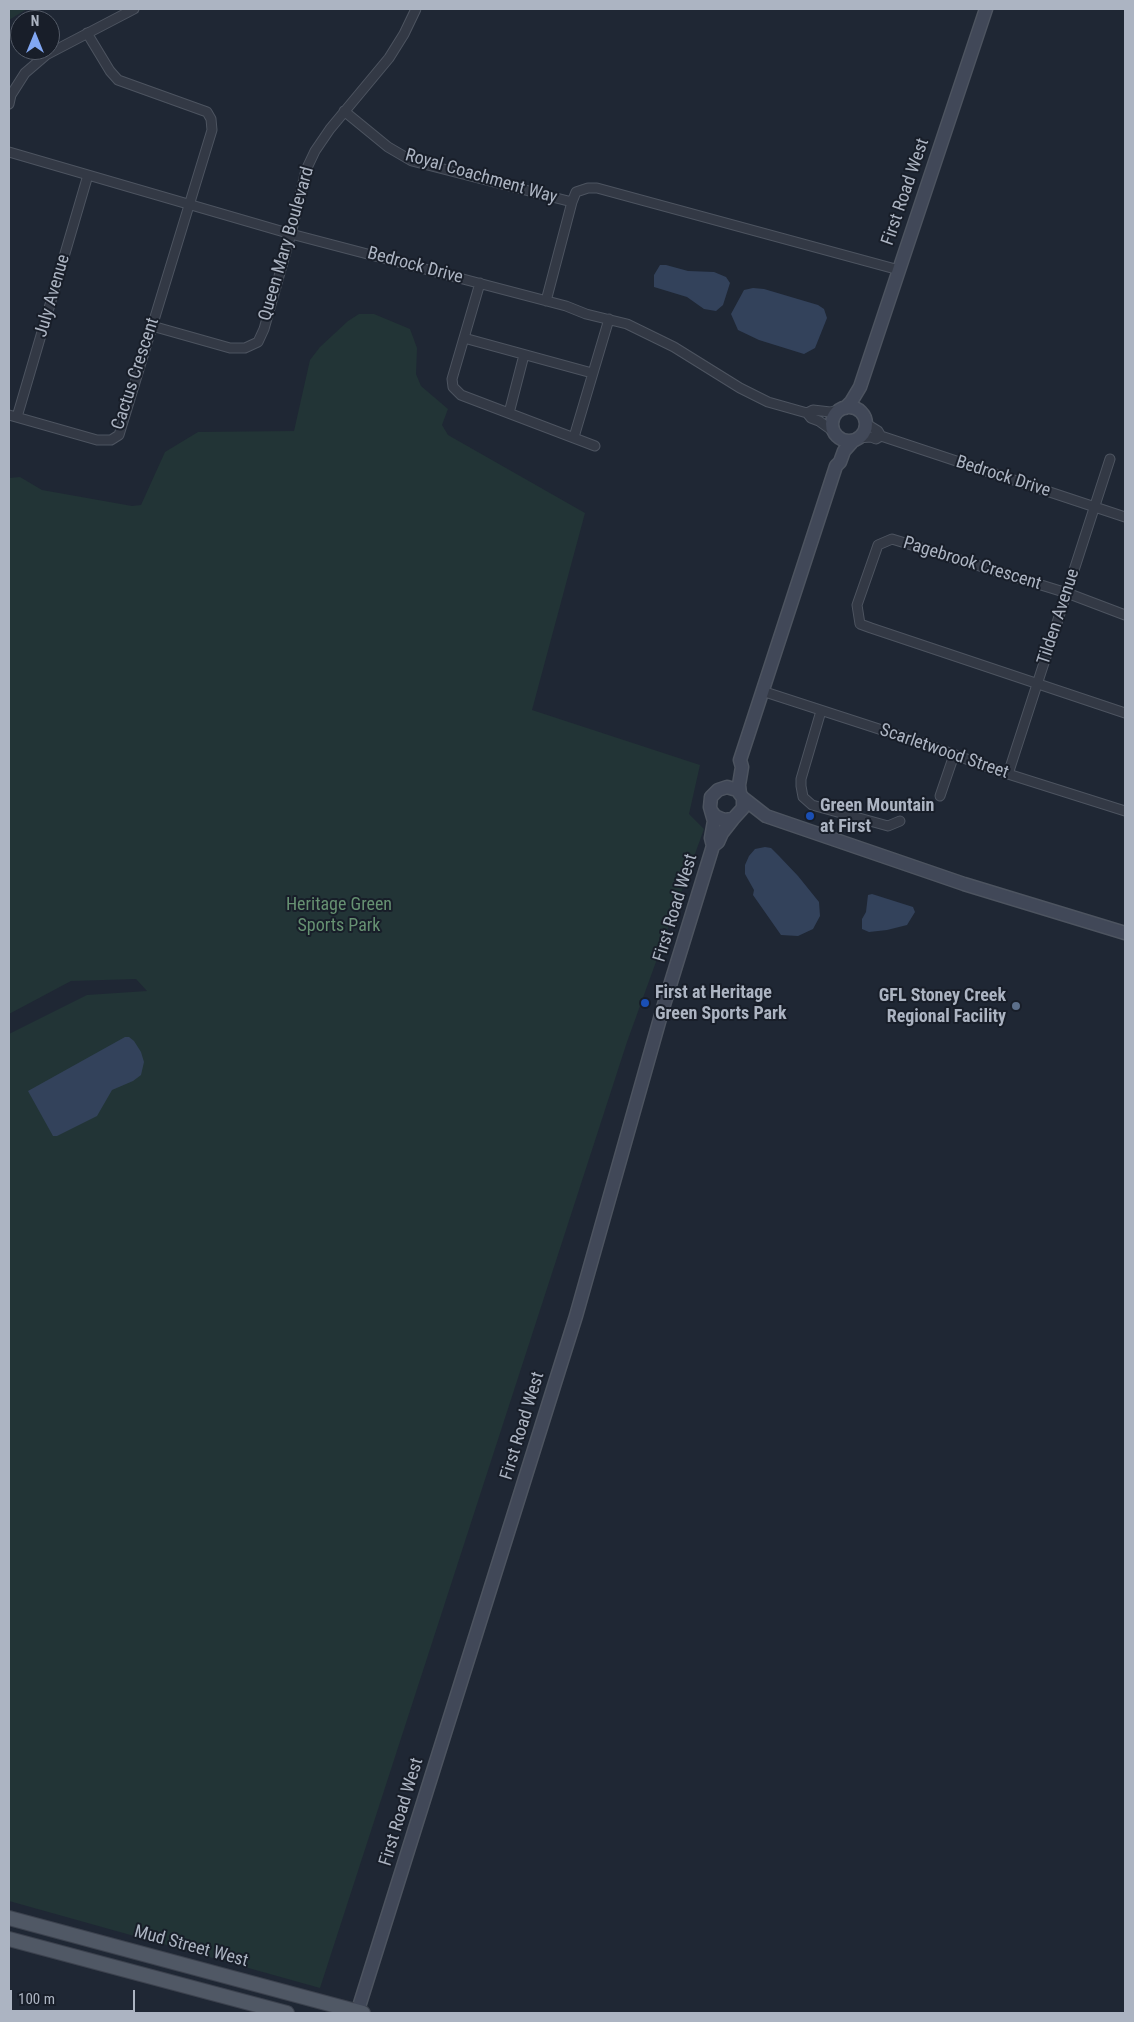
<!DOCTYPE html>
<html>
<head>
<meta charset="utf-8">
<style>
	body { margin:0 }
	#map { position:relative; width:1134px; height:2022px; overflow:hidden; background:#1f2734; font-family:"Roboto Condensed",sans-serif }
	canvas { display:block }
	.frame { position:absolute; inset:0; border:10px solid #acb4c2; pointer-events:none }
	.north { position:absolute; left:10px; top:10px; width:50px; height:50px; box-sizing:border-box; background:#181e29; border:1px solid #535a66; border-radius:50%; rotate:0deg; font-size:14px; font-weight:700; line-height:20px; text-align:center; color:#acb4c2 }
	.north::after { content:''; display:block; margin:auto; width:18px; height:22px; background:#81a7f3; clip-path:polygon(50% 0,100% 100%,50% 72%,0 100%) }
	.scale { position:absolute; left:10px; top:1990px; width:125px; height:22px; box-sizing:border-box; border:2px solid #acb4c2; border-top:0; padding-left:6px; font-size:15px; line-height:18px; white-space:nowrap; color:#acb4c2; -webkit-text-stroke:4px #181e29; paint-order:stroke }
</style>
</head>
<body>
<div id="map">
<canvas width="1134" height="2022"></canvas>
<div class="frame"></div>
<div class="north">N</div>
<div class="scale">100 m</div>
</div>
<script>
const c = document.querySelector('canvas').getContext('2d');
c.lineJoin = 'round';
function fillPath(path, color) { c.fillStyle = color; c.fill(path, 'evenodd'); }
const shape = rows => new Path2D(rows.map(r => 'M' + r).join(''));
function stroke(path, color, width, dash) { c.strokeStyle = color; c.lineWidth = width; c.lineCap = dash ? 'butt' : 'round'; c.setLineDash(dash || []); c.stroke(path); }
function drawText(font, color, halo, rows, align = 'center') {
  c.font = font + ' "Roboto Condensed",sans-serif'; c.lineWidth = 4; c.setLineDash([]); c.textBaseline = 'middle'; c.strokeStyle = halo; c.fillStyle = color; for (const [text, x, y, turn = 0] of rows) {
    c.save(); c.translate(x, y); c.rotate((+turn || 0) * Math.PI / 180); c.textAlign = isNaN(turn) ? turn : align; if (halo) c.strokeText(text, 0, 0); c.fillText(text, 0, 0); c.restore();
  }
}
fillPath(shape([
	[9,9,27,9,9,20],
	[359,314,374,314,410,329,417,348,416,374,421,386,448,409,442,425,448,435,585,513,532,710,700,765,689,814,704,829,627,1042,320,1988,9,1901,9,1034,87,995,147,991,136,979,71,981,9,1014,9,478,20,477,42,490,132,506,141,505,165,452,198,432,294,431,310,360,320,347,348,321]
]), '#223436');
fillPath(shape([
	[660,265,666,265,688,271,714,272,726,277,730,283,723,305,716,311,704,309,687,297,654,287,654,275],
	[753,288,764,289,818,305,824,309,827,318,815,348,804,354,759,340,738,330,731,314,744,290],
	[765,847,771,848,779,856,798,876,819,902,820,916,813,929,798,936,781,935,753,895,754,890,745,874,745,865,749,856,755,849],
	[872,894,913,907,915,912,907,925,887,930,869,932,862,929,862,919,866,912,868,895],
	[125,1037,129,1037,134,1041,141,1052,144,1062,141,1075,133,1081,112,1090,97,1116,57,1136,53,1136,28,1091]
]), '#33425b');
const street = shape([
	[9,104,11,95,25,73,46,55,134,9],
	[344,111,388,147,412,161,572,202],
	[9,152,291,234,566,306,586,314,627,324,674,347,740,388,768,402,807,413,811,418,819,421,833,431],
	[480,283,452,379,453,387,461,395,595,446],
	[546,301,572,202,576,192,588,188,597,188,899,270],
	[152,326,230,348,245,348,258,342,264,329,291,234,306,170,315,151,330,129,389,58,404,34,416,9],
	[464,338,592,373],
	[509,413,524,355],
	[807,413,813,410,830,412,839,410],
	[9,415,97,440,111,440,119,435,212,130,211,119,207,112,118,80,110,71,87,33],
	[17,417,88,175],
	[865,423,878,431,881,436,1125,517],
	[574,437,609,319],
	[858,438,871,437,876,439,881,436],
	[1125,615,1067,593,892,539,878,545,857,605,860,624,871,628,1125,713],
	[762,691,922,743,1008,774,1125,811],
	[821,711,801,779,801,786,803,797,812,805,888,826,900,821],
	[1008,774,1110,459],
	[940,796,954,755]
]);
const secondary = shape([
	'832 424a17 17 0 1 1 34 0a17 17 0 1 1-34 0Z',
	[845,408,851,402,860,387,986,9],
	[740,794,739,785,742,767,740,760,836,466,840,462,844,451,853,441],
	[743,798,766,816,964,884,1125,933],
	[712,812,715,816,724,820,733,819,743,808,743,798,737,790,727,787,718,790,711,797,710,807,714,821,711,838,713,846],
	[357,2013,576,1316,663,1008,713,846,718,842,722,833,733,819]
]);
const primary = shape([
	[9,1918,363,2013],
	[9,1939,287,2013]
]);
stroke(street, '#4d5460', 11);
stroke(secondary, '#4d5460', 15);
stroke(primary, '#3c424e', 16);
stroke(street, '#333945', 9);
stroke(secondary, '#414858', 12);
stroke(primary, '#505865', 14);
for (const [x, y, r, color] of [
	[810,816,5,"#1a4fb4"],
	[645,1003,5,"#1a4fb4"],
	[1016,1006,5,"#5c6f8a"]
]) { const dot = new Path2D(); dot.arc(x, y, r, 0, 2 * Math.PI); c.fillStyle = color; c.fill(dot); stroke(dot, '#181e29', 2); }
drawText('18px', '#acb4c2', '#181e29', [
	["Royal Coachment Way",481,177,16],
	["First Road West",906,192,-71],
	["Queen Mary Boulevard",287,244,-74],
	["Bedrock Drive",415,266,15],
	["July Avenue",53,296,-74],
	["Cactus Crescent",136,374,-72],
	["Bedrock Drive",1003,477,18],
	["Pagebrook Crescent",972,564,17],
	["Tilden Avenue",1059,617,-72],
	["Scarletwood Street",944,752,19],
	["First Road West",676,908,-73],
	["First Road West",523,1426,-73],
	["First Road West",402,1812,-73],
	["Mud Street West",191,1947,15]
]);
drawText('bold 18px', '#acb4c2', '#181e29', [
	["Green Mountain",820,806],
	["at First",820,827],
	["First at Heritage",655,993],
	["Green Sports Park",655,1014],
	["GFL Stoney Creek",1006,996,"right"],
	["Regional Facility",1006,1017,"right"]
], 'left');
drawText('18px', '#669172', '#181e29', [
	["Heritage Green",339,905],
	["Sports Park",339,926]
]);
</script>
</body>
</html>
